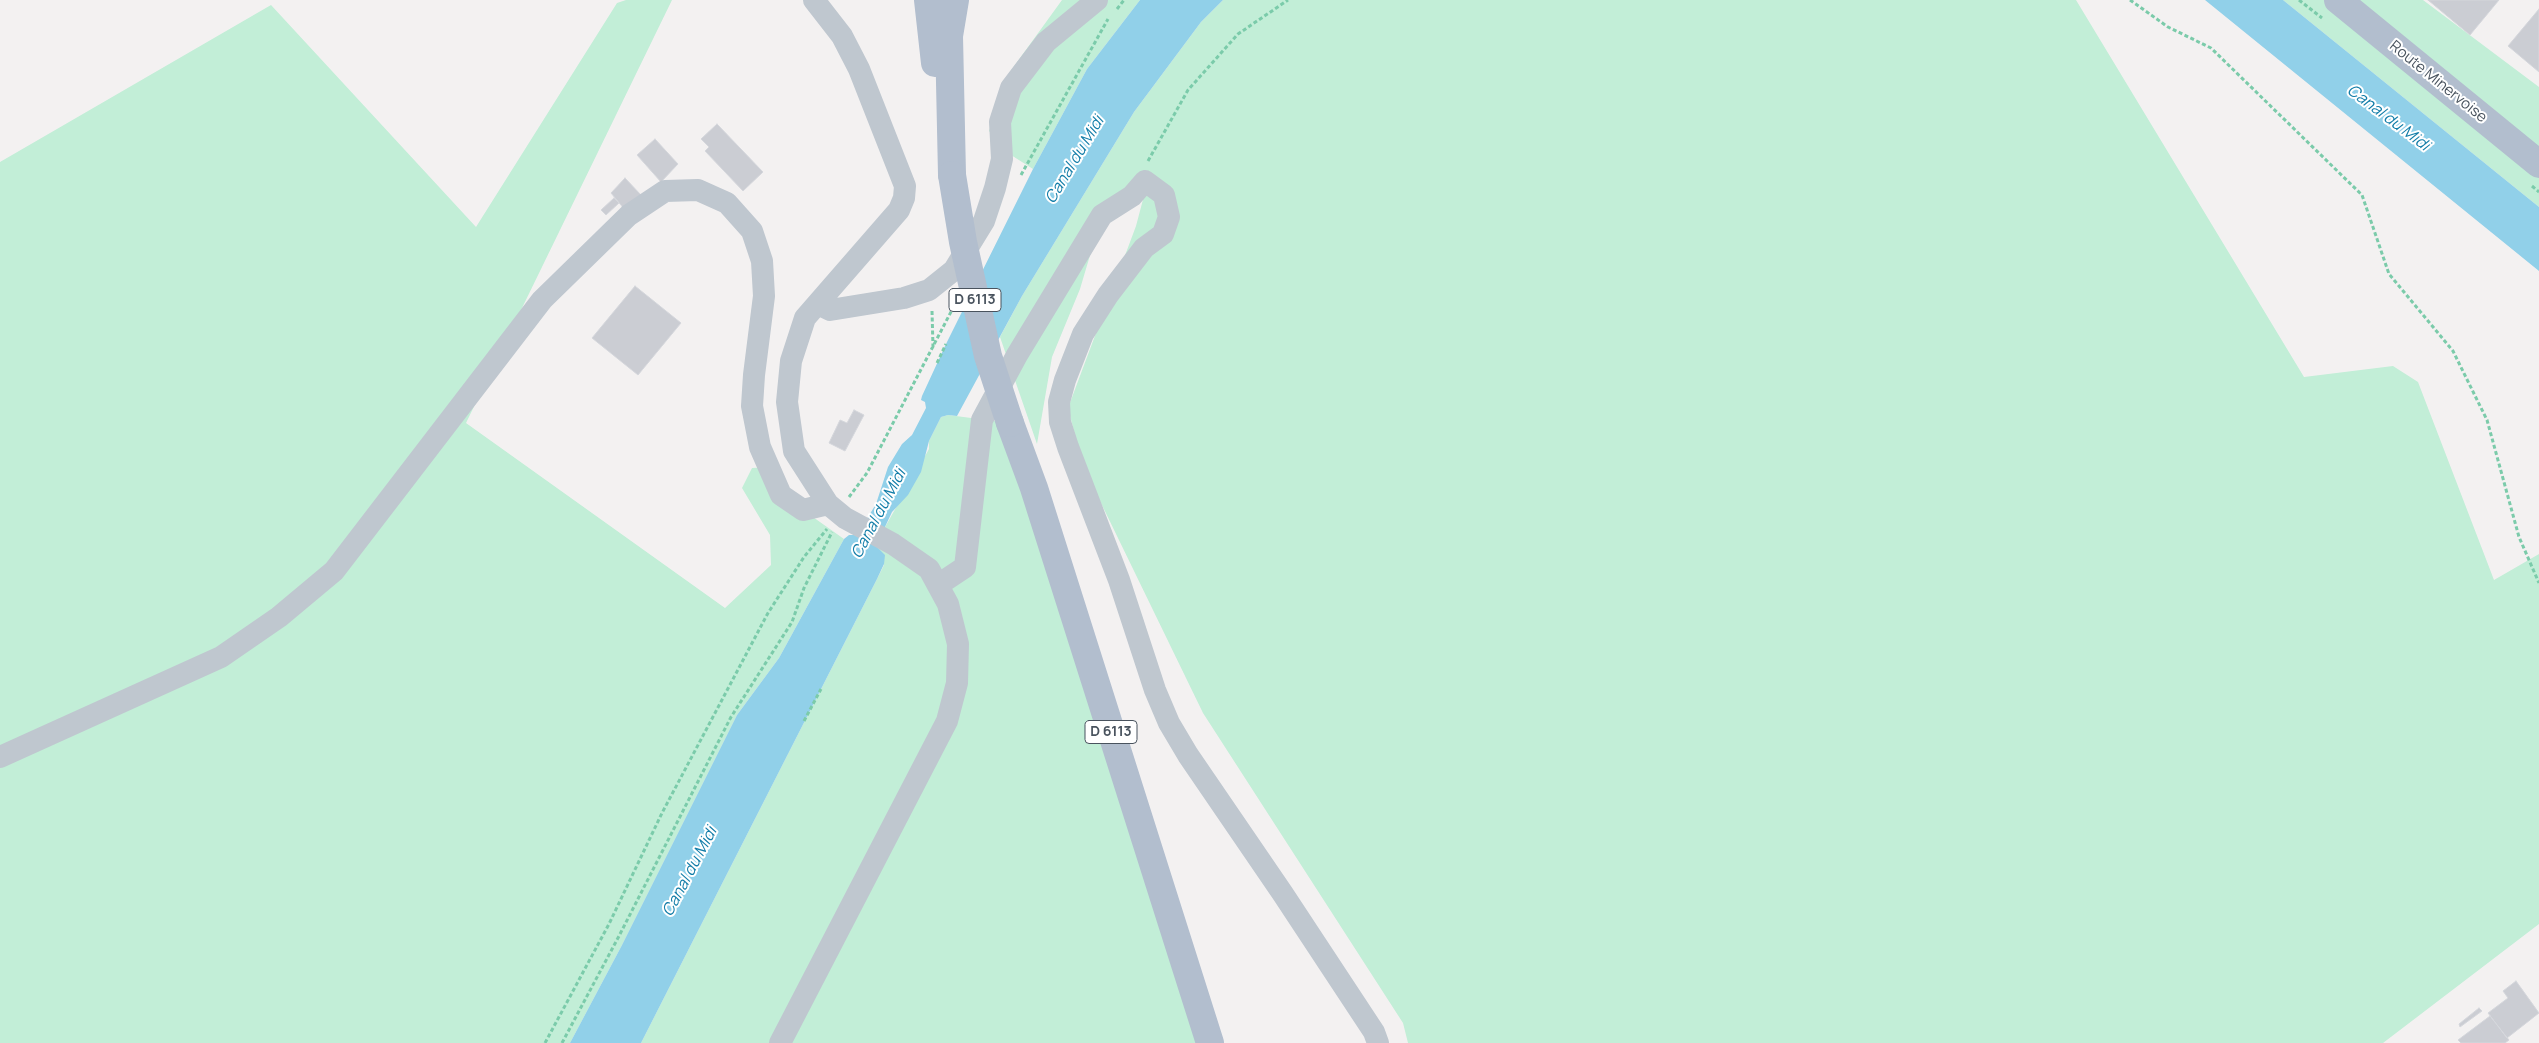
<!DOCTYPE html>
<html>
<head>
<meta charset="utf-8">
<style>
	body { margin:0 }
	canvas { display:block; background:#f3f1f1 }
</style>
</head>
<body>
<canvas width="2539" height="1043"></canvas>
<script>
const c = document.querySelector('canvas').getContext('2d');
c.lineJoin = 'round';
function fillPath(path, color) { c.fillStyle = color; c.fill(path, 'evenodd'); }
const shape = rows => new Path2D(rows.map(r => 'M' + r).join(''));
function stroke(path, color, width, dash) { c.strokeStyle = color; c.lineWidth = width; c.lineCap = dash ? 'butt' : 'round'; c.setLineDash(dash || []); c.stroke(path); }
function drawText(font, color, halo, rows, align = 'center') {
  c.font = font + ' Manrope,sans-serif'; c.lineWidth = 4; c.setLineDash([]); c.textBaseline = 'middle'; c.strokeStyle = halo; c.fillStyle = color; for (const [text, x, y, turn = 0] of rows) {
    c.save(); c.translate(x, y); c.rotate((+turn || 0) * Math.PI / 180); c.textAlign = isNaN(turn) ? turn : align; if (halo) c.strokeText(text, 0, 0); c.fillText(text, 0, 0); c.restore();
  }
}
fillPath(shape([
	[626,0,672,0,466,423,725,608,771,565,770,535,742,488,752,468,769,467,803,510,844,539,779,658,737,715,622,945,570,1043,0,1043,0,162,271,5,476,227,617,3],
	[1062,0,1140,0,1087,69,1033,169,1011,155,989,131,1007,76],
	[1223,0,2076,0,2304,377,2393,366,2418,382,2494,580,2539,554,2539,924,2383,1043,1408,1043,1403,1023,1203,713,1083,466,1068,408,1136,226,1150,173,1102,215,1080,289,1052,357,1037,444,1000,337,1022,296,1134,112,1201,22],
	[2283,0,2423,0,2539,87,2539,207],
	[948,415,1010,423,1210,1043,641,1043,877,579,884,565,876,546,880,536,929,449,929,441,941,417]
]), '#c2eed7');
fillPath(shape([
	[1140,0,1223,0,1201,22,1134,112,1022,296,957,416,948,415,941,417,929,441,921,472,908,495,892,512,876,546,885,555,884,564,877,579,641,1043,570,1043,622,945,737,715,779,658,844,539,849,535,857,535,876,504,888,467,902,444,912,435,926,408,925,402,921,400,922,396,946,344,1033,169,1087,69],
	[2205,0,2283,0,2539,207,2539,271]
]), '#91d0e9');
const building = shape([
	[2428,0,2499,0,2470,35,2428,0],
	[2539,9,2539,72,2508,46,2539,9],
	[717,124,763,172,743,191,705,151,709,147,701,139,717,124],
	[655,139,678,164,661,182,637,155,655,139],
	[625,178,641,195,625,210,611,193,625,178],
	[614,198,619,203,606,215,601,210,614,198],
	[635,286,681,323,638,375,592,338,635,286],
	[854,410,864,415,845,451,829,443,840,420,847,423,854,410],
	[2516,981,2539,1013,2507,1038,2488,1013,2508,998,2503,991,2516,981],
	[2479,1008,2482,1011,2460,1027,2459,1024,2479,1008],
	[2490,1016,2509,1040,2505,1043,2461,1043,2458,1040,2490,1016]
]);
fillPath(building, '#cbcdd3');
stroke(building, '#d5d7dc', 1);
stroke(shape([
	[2130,0,2168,27,2211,48,2362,195,2389,274,2453,351,2487,420,2519,537,2539,583],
	[2299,0,2322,18],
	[1117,9,1124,0],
	[1148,161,1188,90,1238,34,1288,0],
	[1021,175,1108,19],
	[2532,186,2539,192],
	[932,311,933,347],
	[937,363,946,344],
	[849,497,867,473,953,308],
	[804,721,821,689],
	[545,1043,609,924,662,813,768,613,804,557,827,529],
	[562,1043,619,936,731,717,792,622,804,588,832,532]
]), '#7bcbaa', 3, [4, 2.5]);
stroke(shape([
	[818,304,830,310,904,298,929,290,954,270,984,221,995,188,1002,159,1000,122,1011,88,1046,42,1097,0],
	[938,585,965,567,982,420,1017,355,1102,215,1132,196,1145,181,1164,195,1169,217,1163,234,1144,248,1108,295,1083,334,1065,380,1059,402,1060,422,1068,447,1119,580,1155,690,1169,723,1188,755,1283,894,1374,1032,1378,1043],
	[0,757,221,657,279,617,334,571,542,300,629,215,665,191,698,190,727,203,752,231,762,261,764,296,754,375,752,406,760,447,781,495,803,510,828,504],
	[780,1043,947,721,957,683,958,644,948,604,929,569,893,544,845,518,828,504,794,451,787,402,791,361,805,318,899,210,904,198,905,186,859,69,842,36,814,0]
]), '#bfc7cf', 22);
stroke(shape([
	[928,0,935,63],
	[2338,0,2539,164],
	[952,175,949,36,955,0],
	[1010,423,1034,488,1210,1043]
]), '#b2bece', 28);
stroke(shape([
	[952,175,963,242,988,356,1010,423]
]), '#b2bece', 28);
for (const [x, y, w] of [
	[975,300,52],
	[1111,732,52]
]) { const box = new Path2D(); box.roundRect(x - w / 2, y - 11.5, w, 23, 4); c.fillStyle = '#fff'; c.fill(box); stroke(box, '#49535e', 1); }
drawText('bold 14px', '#49535e', null, [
	["D 6113",975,300],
	["D 6113",1111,732]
]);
drawText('15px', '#49535e', '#fff', [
	["Route Minervoise",2438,82,39]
]);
drawText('italic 16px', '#127da8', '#fff', [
	["Canal du Midi",2388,118,37],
	["Canal du Midi",1075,160,-59],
	["Canal du Midi",879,514,-62],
	["Canal du Midi",690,872,-62]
]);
</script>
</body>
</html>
